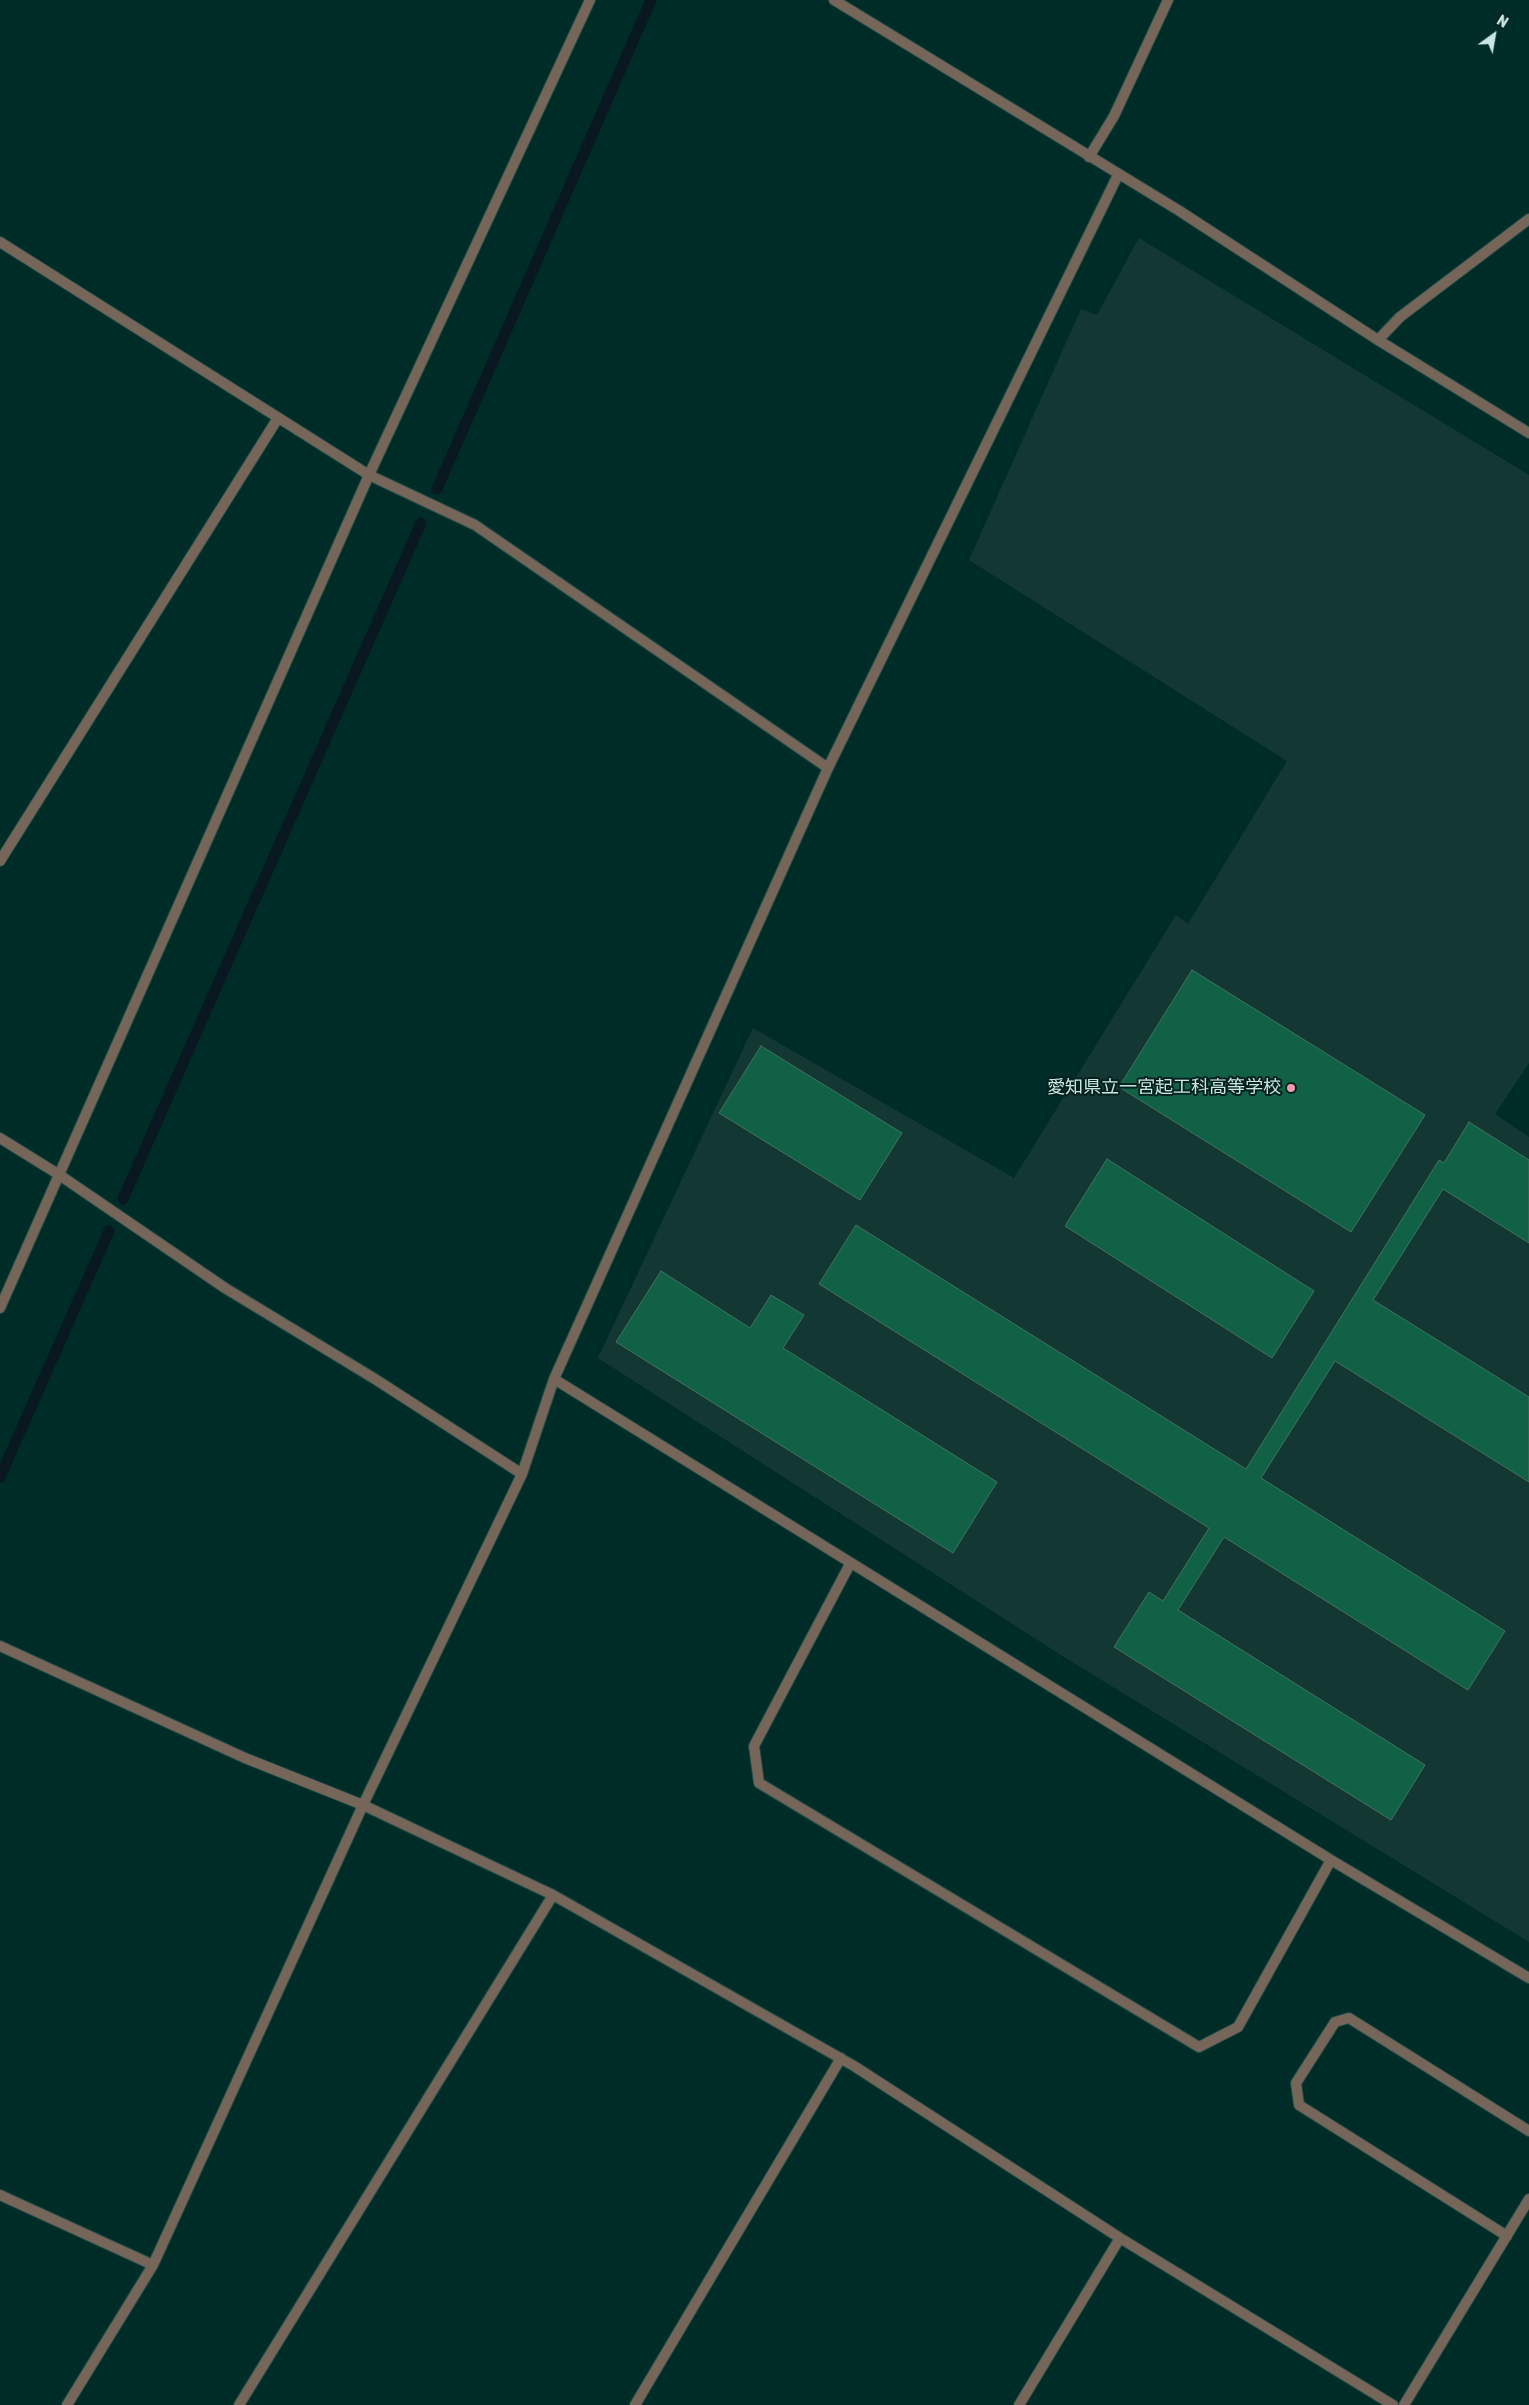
<!DOCTYPE html>
<html>
<head>
<meta charset="utf-8">
<style>
	body { margin:0 }
	#map { position:relative; width:1529px; height:2405px; overflow:hidden; background:#002c28; font-family:Rubik,sans-serif }
	canvas { display:block }
	.north { position:absolute; left:1469px; top:10px; width:50px; height:50px; -webkit-text-stroke:4px #02211d; paint-order:stroke; rotate:32deg; font-size:14px; font-weight:700; line-height:20px; text-align:center; color:#cae6e2 }
	.north::after { content:''; display:block; margin:auto; width:18px; height:22px; background:#cae6e2; clip-path:polygon(50% 0,100% 100%,50% 72%,0 100%) }
</style>
</head>
<body>
<div id="map">
<canvas width="1529" height="2405"></canvas>
<div class="north">N</div>
</div>
<script>
const c = document.querySelector('canvas').getContext('2d');
c.lineJoin = 'round';
function fillPath(path, color) { c.fillStyle = color; c.fill(path, 'evenodd'); }
const shape = rows => new Path2D(rows.map(r => 'M' + r).join(''));
function stroke(path, color, width, dash) { c.strokeStyle = color; c.lineWidth = width; c.lineCap = dash ? 'butt' : 'round'; c.setLineDash(dash || []); c.stroke(path); }
function drawText(font, color, halo, rows, align = 'center') {
  c.font = font + ' Rubik,"Noto Sans JP",sans-serif'; c.lineWidth = 4; c.setLineDash([]); c.textBaseline = 'middle'; c.strokeStyle = halo; c.fillStyle = color; for (const [text, x, y, turn = 0] of rows) {
    c.save(); c.translate(x, y); c.rotate((+turn || 0) * Math.PI / 180); c.textAlign = isNaN(turn) ? turn : align; if (halo) c.strokeText(text, 0, 0); c.fillText(text, 0, 0); c.restore();
  }
}
fillPath(shape([
	[1139,238,1529,475,1529,1063,1495,1114,1529,1137,1529,1942,1064,1657,598,1358,753,1028,1014,1178,1176,915,1188,924,1287,761,969,560,1081,309,1097,315]
]), '#133833');
stroke(shape([
	[437,489,651,0],
	[123,1199,421,523],
	[0,1477,109,1231]
]), '#091721', 11);
const building = shape([
	[1192,970,1425,1115,1351,1232,1119,1087,1192,970],
	[761,1046,902,1133,860,1200,719,1113,761,1046],
	[1469,1122,1529,1160,1529,1243,1443,1189,1373,1300,1529,1397,1529,1482,1335,1361,1261,1478,1505,1631,1468,1690,1224,1537,1178,1610,1425,1765,1391,1820,1114,1647,1149,1592,1163,1601,1209,1528,819,1284,856,1225,1246,1469,1439,1160,1444,1163,1469,1122],
	[1107,1159,1314,1291,1272,1358,1065,1226,1107,1159],
	[661,1271,750,1328,771,1295,804,1315,783,1348,997,1482,953,1553,616,1342,661,1271]
]);
fillPath(building, '#106146');
stroke(building, '#43725d', 1);
const minor = shape([
	[1089,157,1114,116,1168,0],
	[0,242,369,475,475,525,828,768],
	[1378,340,1400,317,1529,219],
	[0,861,278,418],
	[0,1138,58,1174,225,1288,375,1379,522,1474],
	[554,1379,1331,1860,1529,1978],
	[850,1564,754,1746,759,1783,1199,2047,1238,2027,1331,1860],
	[0,1646,245,1758,363,1805,553,1895,854,2066,1120,2238,1393,2405],
	[0,2195,153,2265],
	[1507,2236,1299,2105,1296,2083,1335,2022,1349,2018,1529,2131],
	[67,2405,153,2265,363,1805,522,1474,554,1379,828,768,1118,175],
	[239,2405,553,1895],
	[635,2405,841,2058],
	[1019,2405,1120,2238],
	[1404,2405,1529,2199]
]);
const tertiary = shape([
	[834,0,1178,210,1378,340,1529,433],
	[0,1308,369,475,590,0]
]);
stroke(minor, '#204a46', 12);
stroke(tertiary, '#204a46', 12);
stroke(minor, '#756659', 10);
stroke(tertiary, '#756659', 10);
for (const [x, y, r, color] of [
	[1291,1088,5,"#f29aaf"]
]) { const dot = new Path2D(); dot.arc(x, y, r, 0, 2 * Math.PI); c.fillStyle = color; c.fill(dot); stroke(dot, '#02211d', 2); }
drawText('18px', '#cae6e2', '#02211d', [
	["愛知県立一宮起工科高等学校",1281,1088]
], 'right');
</script>
</body>
</html>
